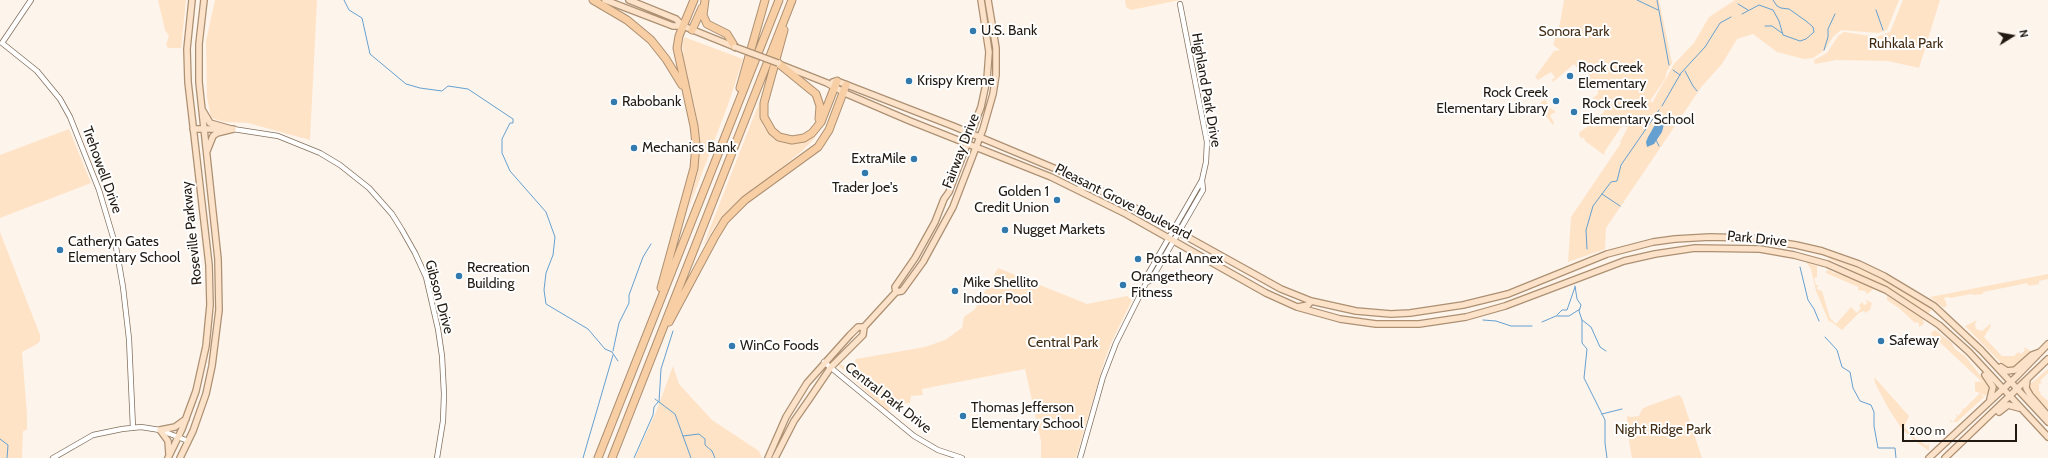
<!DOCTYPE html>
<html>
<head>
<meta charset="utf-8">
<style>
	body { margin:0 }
	#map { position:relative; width:2048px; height:458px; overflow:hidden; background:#fdf4ec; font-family:Cabin,sans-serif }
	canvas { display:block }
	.north { position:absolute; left:1992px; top:16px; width:40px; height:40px; -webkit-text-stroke:3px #fff; paint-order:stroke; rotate:79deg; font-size:11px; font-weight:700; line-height:16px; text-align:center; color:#211a12 }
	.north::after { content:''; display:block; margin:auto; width:14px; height:18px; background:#211a12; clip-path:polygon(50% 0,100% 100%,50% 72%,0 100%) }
	.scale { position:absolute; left:1902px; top:424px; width:115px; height:18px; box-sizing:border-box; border:2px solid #211a12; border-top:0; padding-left:5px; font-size:12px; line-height:14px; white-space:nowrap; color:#211a12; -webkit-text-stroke:3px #fff; paint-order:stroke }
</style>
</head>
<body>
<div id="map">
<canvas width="2048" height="458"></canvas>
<div class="north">N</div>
<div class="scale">200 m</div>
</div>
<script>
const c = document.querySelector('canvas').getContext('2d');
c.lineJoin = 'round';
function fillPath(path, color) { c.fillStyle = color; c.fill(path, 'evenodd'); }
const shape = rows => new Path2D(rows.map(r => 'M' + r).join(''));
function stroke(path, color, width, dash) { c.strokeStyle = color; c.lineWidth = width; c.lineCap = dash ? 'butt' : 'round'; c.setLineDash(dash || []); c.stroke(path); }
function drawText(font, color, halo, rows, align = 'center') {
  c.font = font + ' Cabin,sans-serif'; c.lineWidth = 4; c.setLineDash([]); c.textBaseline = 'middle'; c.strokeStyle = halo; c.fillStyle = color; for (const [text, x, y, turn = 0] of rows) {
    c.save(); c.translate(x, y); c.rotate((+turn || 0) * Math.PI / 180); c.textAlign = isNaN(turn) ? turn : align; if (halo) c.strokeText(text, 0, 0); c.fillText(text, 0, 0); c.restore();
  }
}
fillPath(shape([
	[158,0,186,0,181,48,168,48,166,45,169,36,165,30],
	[215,0,317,0,310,140,248,123,225,122,211,118,207,97,206,41],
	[1125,0,1180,0,1131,10,1126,7],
	[1564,0,1659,0,1672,63,1667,71,1665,79,1650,101,1652,103,1674,64,1694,43,1709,17,1735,0,1899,0,1887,30,1878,33,1841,30,1833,37,1825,50,1813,58,1804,59,1777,52,1753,34,1737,39,1722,64,1702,86,1606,228,1605,249,1568,262,1571,217,1621,143,1620,142,1628,127,1622,126,1605,151,1604,155,1585,141,1584,137,1582,139,1579,135,1580,132,1590,125,1595,127,1597,125,1596,120,1604,112,1604,110,1593,98,1598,94,1598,90,1596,88,1592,89,1585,81,1589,77,1589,74,1587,72,1582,73,1574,64,1553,82,1552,80,1555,77,1551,72,1538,80,1535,77,1554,51,1560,50,1553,45,1560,23],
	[1903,0,1940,0,1919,68,1888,61,1836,60,1815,64,1814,60,1827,53,1838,36,1844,32,1877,37,1890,32],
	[684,37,743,59,729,102,688,210,698,170,699,134,695,108,681,53,684,53,682,47],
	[1545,99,1549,107,1556,112,1550,115,1554,123,1553,125,1539,108,1541,102],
	[759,103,763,126,773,138,782,142,795,144,803,142,815,136,815,138,802,151,730,209,715,226,703,246],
	[69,129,91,183,0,218,0,155],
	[0,232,40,335,40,341,37,344,22,352,27,414,27,430,23,431,22,458,0,458],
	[1828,257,1879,276,1932,309,1928,314,1894,291,1829,259],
	[1806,262,1817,266,1817,277,1814,278,1816,285,1818,285,1817,289,1822,291,1830,318,1836,324,1851,307,1857,313,1861,308,1859,306,1862,302,1864,305,1867,304,1866,300,1872,303,1870,310,1865,313,1864,311,1859,313,1842,330,1830,321,1829,322,1816,291,1811,269],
	[998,268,1087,304,1127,296,1132,300,1112,341,1105,359,1076,458,1041,458,1041,441,1025,369,922,389,923,395,911,396,910,403,898,404,887,411,839,366,839,363,850,370,856,359,925,347,945,340,962,328,964,317,975,309],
	[1830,270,1832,272,1850,277,1875,288,1867,294,1865,291,1858,290,1858,287,1826,273,1826,271],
	[2048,274,2048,279,2039,281,2039,284,2028,286,2028,283,1983,292,1983,294,1974,295,1971,294,1950,298,1949,297,1944,298,1947,305,1944,308,1930,297],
	[1887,296,1923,318,1924,324,1919,327,1919,324,1917,322,1915,323,1899,308,1887,300],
	[1977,320,1975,324,1976,329,1982,331,1990,324,1989,321,1991,326,1984,337,2002,356,2014,356,2018,352,2021,354,2025,350,2024,347,2031,351,2014,368,2006,368,1965,326],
	[1935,330,1951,342,1955,349,1965,356,1985,381,1981,381,1931,334,1928,336],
	[673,366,679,384,712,420,759,451,762,458,635,458,656,412],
	[2048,369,2048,373,2040,381,2042,383,2039,384,2039,391,2041,392,2040,394,2048,401,2048,410,2030,390,2030,384],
	[1874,377,1909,416,1904,427,1916,439,1926,445,1929,444,1929,451,1914,440,1901,428,1887,406,1875,383],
	[1985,381,1990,386,1989,392,1985,396,1980,393,1984,397,1957,422,1950,422,1950,420,1953,422,1957,417,1955,414,1958,416,1963,410,1961,408,1964,409,1980,393,1975,391,1975,382],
	[1679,395,1682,398,1702,458,1632,458,1628,436,1627,416,1631,417,1639,416,1642,409,1648,406]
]), '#ffe3c7');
fillPath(shape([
	[1660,116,1665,120,1662,132,1654,144,1647,147,1646,142,1648,137]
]), '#65a0d0');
stroke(shape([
	[344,0,349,10,362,18,370,54,406,84,420,88,442,91,448,86,468,89,513,119,513,123,510,123,502,139,502,153,510,171,546,212,555,237,553,255,546,273,544,290,546,304,588,329,605,349,612,352,618,361],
	[1637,0,1658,10],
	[1657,0,1669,65],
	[1738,4,1748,10],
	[1876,10,1883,30],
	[1742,14,1759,5,1773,10,1779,21,1783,35,1800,41,1806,39,1814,32,1813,27,1806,21,1789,9,1781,8,1777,6,1773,0],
	[1765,26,1772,26,1782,33],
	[1824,50,1828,37,1828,29,1835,14],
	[1673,70,1680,75],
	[1685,71,1693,86,1697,91],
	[1662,106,1681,73,1705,47,1720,23,1731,17],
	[1656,140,1659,146],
	[1602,194,1620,206],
	[1587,249,1586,230,1593,206,1611,182,1617,181,1621,165,1659,110],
	[1800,267,1808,300,1814,309,1819,321],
	[1575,286,1577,299,1581,305,1579,311,1582,320,1582,343,1587,349,1584,378,1605,420,1605,443,1607,458],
	[1557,315,1562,310,1567,310,1575,287],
	[1483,320,1496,321,1511,326,1532,326],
	[1582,320,1591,327,1600,347,1606,351],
	[1542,322,1556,316,1569,316,1580,309],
	[1825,337,1837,350,1842,367,1850,372,1853,388,1860,401,1871,405,1874,412,1874,426,1878,448,1895,448,1896,458],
	[613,351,619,323,629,303,629,295,643,257,651,244],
	[655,399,675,414,691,458],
	[659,402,661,369,673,331],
	[1602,414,1622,409],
	[683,436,699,434,705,439,705,445,712,451,715,458],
	[0,439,8,445,7,458],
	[583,458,613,355],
	[634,458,653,415,654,407,658,402]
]), '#65a0d0', 1);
const minor = shape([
	[31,0,2,43,37,71,60,99,70,117,99,190,116,247,123,287,129,339,133,428],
	[233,129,278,136,320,153,340,165,369,188,392,214,402,230,415,253,426,277,438,329,442,356,444,394,443,421,437,458],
	[1146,283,1151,280,1203,190,1202,180,1206,162,1207,142,1180,4],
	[824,362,914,436,938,450,962,458],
	[53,458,93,435,122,429,141,427,160,430,188,441],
	[1080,458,1103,377,1116,343,1146,283,1148,274,1202,180]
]);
const major = shape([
	[605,0,673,26,683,26],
	[629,0,676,19,683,26,735,47],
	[784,66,827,83,847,94,910,121,1051,177,1126,214,1266,293,1297,307,1340,319,1376,324,1419,324,1466,317,1505,306,1624,261,1655,254,1695,248,1760,249,1794,255,1827,264,1886,290,1939,325,1969,352,2048,437],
	[833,82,837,81,953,126,1068,174,1135,208,1281,289,1311,301,1356,311,1391,314,1410,313,1463,305,1508,294,1607,254,1653,242,1675,239,1710,237,1751,238,1796,245,1822,251,1859,264,1884,276,1934,306,1981,350,2048,422],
	[203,111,210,123,231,129],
	[193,129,220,129],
	[207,151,213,136,217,133,233,129],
	[1079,190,1081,186,1091,189],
	[896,292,895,287,915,258,935,222,944,199,949,192,981,107,987,79,989,52,981,0],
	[1298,307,1308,305,1311,301],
	[2001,367,2007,371,2015,370,2032,355,2040,352],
	[1985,375,1993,387,1990,399],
	[2027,380,2026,388,2030,395,2048,416],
	[1999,412,2008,405,2019,408],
	[169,454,168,441,160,430,175,427,186,419],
	[168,458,182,429,196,391,206,346,210,305,209,265,188,82,187,49,192,0],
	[180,458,193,431,206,394,212,366,219,310,218,259,199,82,199,44,204,0],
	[768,458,786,417,807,383,850,335,858,327,864,327,896,292,902,291,923,262,953,207,983,129,993,94,996,75,996,48,988,0],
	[775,458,794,421,810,398,831,367,863,335,864,327],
	[1929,458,2017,376,2048,344],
	[1945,458,2048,359]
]);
const highway = shape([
	[593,0,627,20,651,40,666,59,682,85],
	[705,0,703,15,707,24,727,34,735,47],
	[692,30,702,8],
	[784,30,764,103,764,117,772,131,779,137,792,140,804,138,812,133,821,122,837,81],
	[778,63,816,94,820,106,819,119],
	[740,88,765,0],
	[661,288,694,168,696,144,694,126,677,48,679,36,694,0],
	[669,322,714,238,725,220,745,200,818,147,829,130,846,85],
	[598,458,779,0],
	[612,458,792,0]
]);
stroke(minor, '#82705e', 6);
stroke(major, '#ad9072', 8);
stroke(highway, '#ad9072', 9);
stroke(minor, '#fff', 4.5);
stroke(major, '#fbe2c9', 5.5);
stroke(highway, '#f8cfa5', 7);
const majorBridge = shape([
	[735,47,778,63]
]);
stroke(majorBridge, '#ad9072', 8, []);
stroke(majorBridge, '#fbe2c9', 5.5);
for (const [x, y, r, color] of [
	[973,31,4,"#327aae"],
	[1570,76,4,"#327aae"],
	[909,81,4,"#327aae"],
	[1556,101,4,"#327aae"],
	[614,102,4,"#327aae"],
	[1574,112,4,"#327aae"],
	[634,148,4,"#327aae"],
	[914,159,4,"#327aae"],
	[865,173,4,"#327aae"],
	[1057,200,4,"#327aae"],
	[1005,230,4,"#327aae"],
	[60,250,4,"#327aae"],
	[1138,259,4,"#327aae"],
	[459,276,4,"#327aae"],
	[1123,285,4,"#327aae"],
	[955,291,4,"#327aae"],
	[1881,341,4,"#327aae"],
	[732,346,4,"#327aae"],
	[963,416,4,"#327aae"]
]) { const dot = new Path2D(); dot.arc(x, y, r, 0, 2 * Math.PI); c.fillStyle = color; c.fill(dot); stroke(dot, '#fff', 1.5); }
drawText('14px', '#211a12', '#fff', [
	["U.S. Bank",981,31],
	["Rock Creek",1578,68],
	["Elementary",1578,84],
	["Krispy Kreme",917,81],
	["Rock Creek",1548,93,"right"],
	["Elementary Library",1548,109,"right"],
	["Rabobank",622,102],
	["Rock Creek",1582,104],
	["Elementary School",1582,120],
	["Mechanics Bank",642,148],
	["ExtraMile",906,159,"right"],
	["Trader Joe's",865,188,"center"],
	["Golden 1",1049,192,"right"],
	["Credit Union",1049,208,"right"],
	["Nugget Markets",1013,230],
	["Catheryn Gates",68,242],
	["Elementary School",68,258],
	["Postal Annex",1146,259],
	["Recreation",467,268],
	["Building",467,284],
	["Orangetheory",1131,277],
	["Fitness",1131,293],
	["Mike Shellito",963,283],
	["Indoor Pool",963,299],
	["Safeway",1889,341],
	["WinCo Foods",740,346],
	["Thomas Jefferson",971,408],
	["Elementary School",971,424]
], 'left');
drawText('14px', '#432e15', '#fff', [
	["Sonora Park",1574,32],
	["Ruhkala Park",1906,44],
	["Central Park",1063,343],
	["Night Ridge Park",1663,430]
]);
drawText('14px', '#211a12', '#fff', [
	["Highland Park Drive",1206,90,80],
	["Fairway Drive",961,151,-69],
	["Trehowell Drive",102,170,70],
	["Pleasant Grove Boulevard",1123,202,27],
	["Roseville Parkway",192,233,-96],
	["Park Drive",1757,239,6],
	["Gibson Drive",439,297,75],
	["Central Park Drive",888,398,38]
]);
</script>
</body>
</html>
